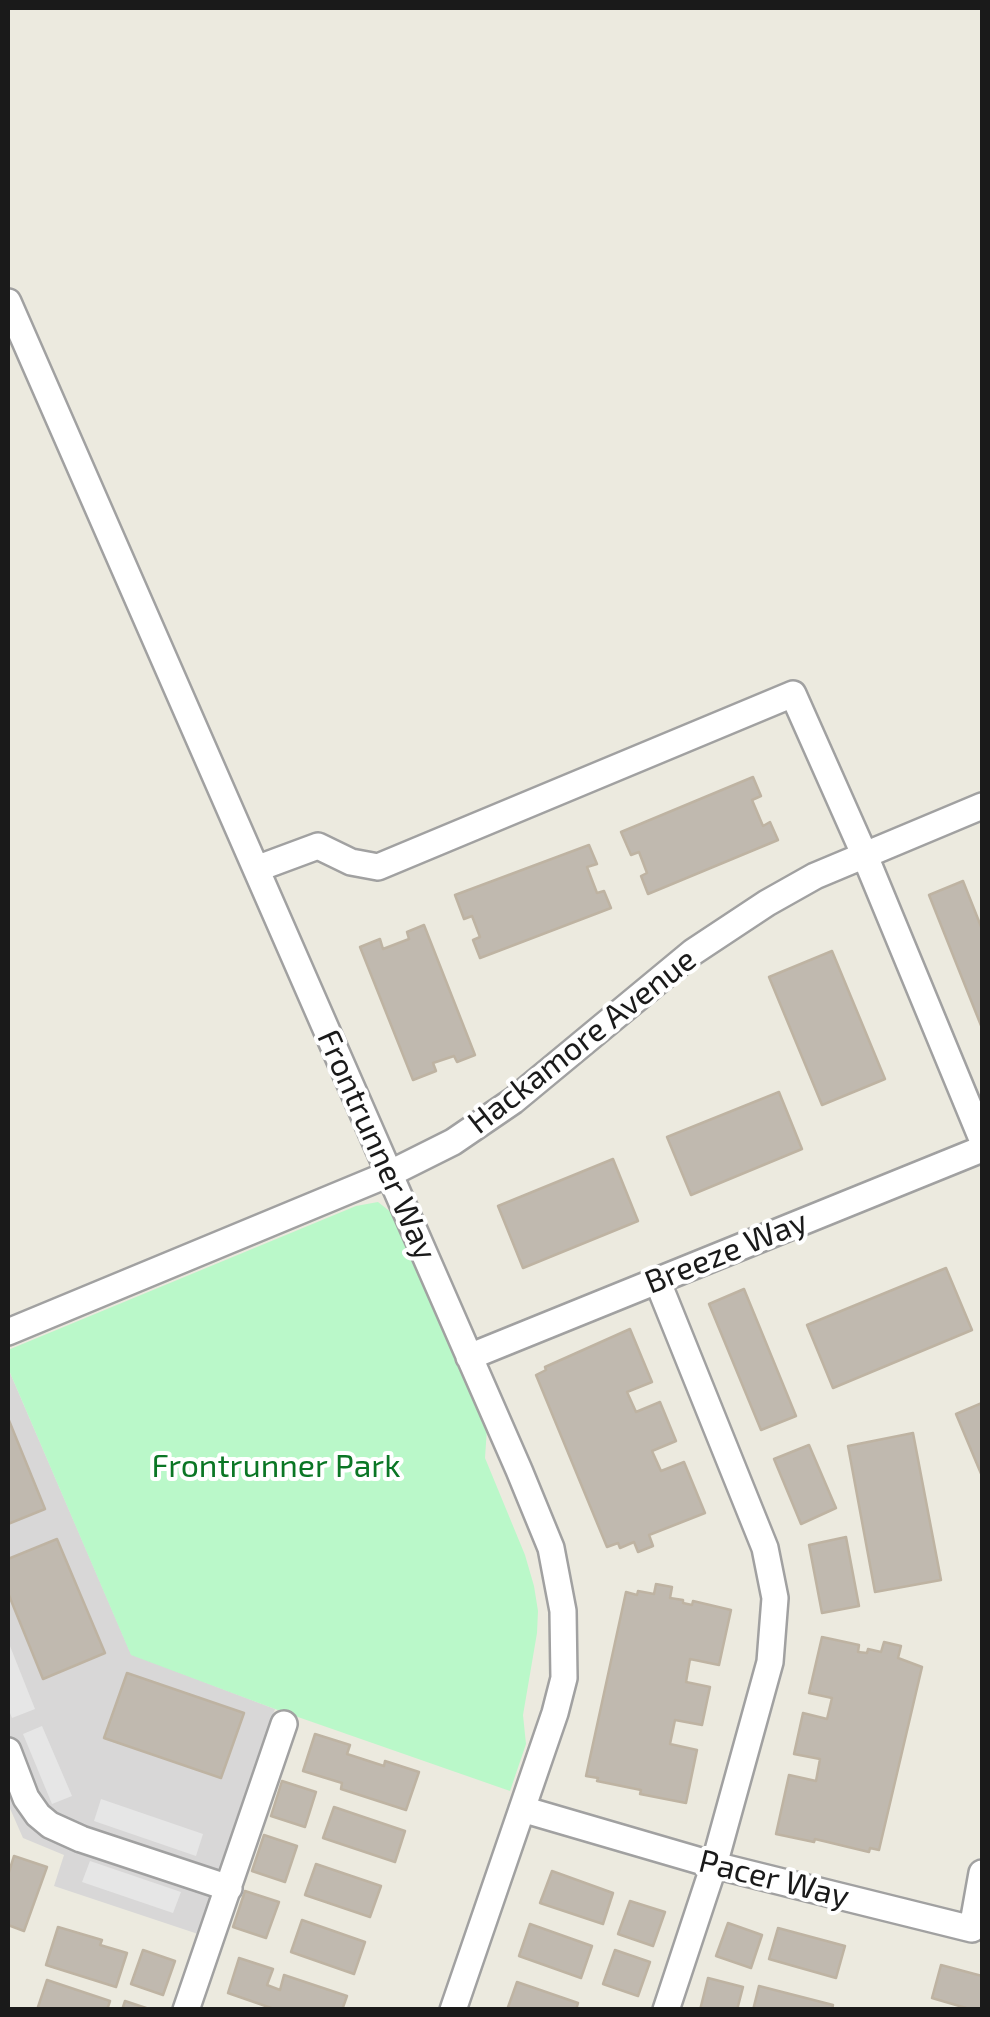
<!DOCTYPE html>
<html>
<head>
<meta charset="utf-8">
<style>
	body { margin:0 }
	#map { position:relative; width:990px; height:2017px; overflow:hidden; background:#eceadf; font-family:"Exo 2",sans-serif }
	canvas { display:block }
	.frame { position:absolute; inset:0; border:10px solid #1a1a1a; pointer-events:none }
</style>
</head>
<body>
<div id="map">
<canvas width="990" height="2017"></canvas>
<div class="frame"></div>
</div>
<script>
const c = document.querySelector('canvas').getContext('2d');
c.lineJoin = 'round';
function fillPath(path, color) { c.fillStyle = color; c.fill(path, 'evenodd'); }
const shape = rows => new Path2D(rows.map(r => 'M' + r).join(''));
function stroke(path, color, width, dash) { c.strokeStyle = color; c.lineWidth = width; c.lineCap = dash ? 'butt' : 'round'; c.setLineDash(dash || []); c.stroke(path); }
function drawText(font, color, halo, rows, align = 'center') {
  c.font = font + ' "Exo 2",sans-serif'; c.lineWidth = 8; c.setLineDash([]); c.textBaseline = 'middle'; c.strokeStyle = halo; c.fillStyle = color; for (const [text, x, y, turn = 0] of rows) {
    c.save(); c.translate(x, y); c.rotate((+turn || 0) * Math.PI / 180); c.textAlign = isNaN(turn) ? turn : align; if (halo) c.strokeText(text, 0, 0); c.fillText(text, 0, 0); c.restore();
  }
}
fillPath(shape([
	[8,1368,131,1654,275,1709,201,1935,54,1886,64,1855,23,1838,8,1804]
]), '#d8d7d7');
fillPath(shape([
	[378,1202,397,1217,487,1428,485,1458,525,1555,534,1586,538,1611,537,1633,523,1715,526,1744,510,1791,275,1709,131,1655,8,1368,8,1350,356,1206]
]), '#baf8c9');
fillPath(shape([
	[8,1641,35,1709,12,1718,8,1708],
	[42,1726,72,1796,52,1804,23,1734],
	[101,1799,203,1834,196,1856,94,1821],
	[90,1861,181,1892,173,1913,82,1882]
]), '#e6e6e6');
const building = shape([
	[753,777,761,796,752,800,763,826,770,822,778,840,648,894,641,876,647,873,639,852,631,855,621,832,753,777],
	[589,845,597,864,587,867,597,893,604,891,611,908,480,958,473,940,480,937,472,916,464,919,455,895,589,845],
	[963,881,982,929,982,1028,929,895,963,881],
	[424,925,475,1055,457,1062,454,1056,433,1063,436,1071,413,1080,360,947,380,939,383,949,409,939,407,932,424,925],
	[832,951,885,1079,822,1105,769,977,832,951],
	[779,1092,802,1149,691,1195,667,1137,779,1092],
	[613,1159,638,1221,523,1268,498,1206,613,1159],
	[946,1268,972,1330,833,1388,807,1325,946,1268],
	[744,1289,796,1416,761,1430,709,1304,744,1289],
	[630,1329,652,1382,627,1392,636,1412,660,1402,676,1441,652,1451,661,1471,684,1462,705,1513,649,1535,653,1546,638,1552,634,1542,620,1548,618,1543,607,1547,536,1375,546,1370,545,1367,630,1329],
	[982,1403,982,1476,956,1414,982,1403],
	[8,1418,45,1509,8,1524,8,1418],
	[913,1433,941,1580,875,1592,848,1446,913,1433],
	[809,1445,836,1508,801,1524,774,1459,809,1445],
	[846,1537,859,1606,822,1613,809,1545,846,1537],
	[57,1539,105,1653,43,1679,8,1593,8,1559,57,1539],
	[656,1584,672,1587,670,1598,683,1600,683,1603,692,1605,693,1601,731,1610,719,1665,690,1659,686,1682,710,1687,702,1725,675,1720,670,1744,697,1750,686,1803,640,1794,641,1790,597,1781,598,1778,586,1776,626,1592,637,1595,638,1591,654,1594,656,1584],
	[822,1637,859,1645,858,1652,867,1653,868,1649,881,1652,884,1642,901,1646,898,1658,922,1667,879,1850,870,1848,869,1852,815,1839,814,1842,776,1834,789,1775,816,1781,820,1759,794,1754,803,1713,827,1719,832,1698,809,1693,822,1637],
	[127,1673,244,1713,221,1778,104,1738,127,1673],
	[315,1734,350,1745,347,1754,384,1766,385,1761,419,1772,406,1810,341,1789,342,1783,303,1771,315,1734],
	[282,1781,316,1792,305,1827,271,1816,282,1781],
	[334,1807,405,1831,395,1862,323,1838,334,1807],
	[264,1835,297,1846,285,1882,252,1871,264,1835],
	[14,1856,47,1867,24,1931,8,1925,8,1875,14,1856],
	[316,1864,381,1886,370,1917,305,1895,316,1864],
	[552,1871,613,1893,603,1924,540,1903,552,1871],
	[245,1891,279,1902,266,1938,233,1927,245,1891],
	[630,1901,665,1912,653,1946,618,1934,630,1901],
	[302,1920,365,1942,354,1974,291,1952,302,1920],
	[728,1923,762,1935,751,1968,716,1956,728,1923],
	[530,1924,592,1946,581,1978,519,1956,530,1924],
	[58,1927,102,1940,100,1945,127,1953,116,1987,46,1965,58,1927],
	[778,1928,845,1946,836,1978,769,1959,778,1928],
	[143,1950,175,1961,163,1995,131,1984,143,1950],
	[615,1950,650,1962,638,1996,603,1984,615,1950],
	[239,1958,273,1969,267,1985,280,1990,284,1975,347,1996,342,2010,277,2010,228,1993,239,1958],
	[941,1965,982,1976,982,2010,973,2010,932,1998,941,1965],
	[708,1978,743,1987,737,2010,700,2010,708,1978],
	[47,1980,110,2001,107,2010,37,2010,47,1980],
	[517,1982,578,2003,576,2010,507,2010,517,1982],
	[759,1986,833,2005,832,2010,753,2010,759,1986],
	[125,2001,152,2010,122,2010,125,2001]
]);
fillPath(building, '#c0b9af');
stroke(building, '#beb3a2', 2.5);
const minor = shape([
	[8,302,519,1470,551,1548,563,1611,564,1678,555,1713,453,2010],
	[256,869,318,846,351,862,378,867,793,694,865,856,982,1139],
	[657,1280,765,1548,775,1598,770,1662,714,1865,666,2010],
	[8,1332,389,1174,453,1142,513,1101,693,952,767,903,815,876,982,806],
	[469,1357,982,1149],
	[8,1751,26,1798,38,1815,50,1825,81,1839,229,1888],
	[522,1809,714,1865,972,1929,982,1873],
	[186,2010,284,1724]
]);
stroke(minor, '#a1a1a1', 30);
stroke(minor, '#fff', 25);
drawText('32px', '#1a1a1a', '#fff', [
	["Hackamore Avenue",582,1041,-38],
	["Frontrunner Way",377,1145,66],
	["Breeze Way",726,1252,-22],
	["Pacer Way",774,1879,14]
]);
drawText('32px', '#0b7625', '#fff', [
	["Frontrunner Park",276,1466]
]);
</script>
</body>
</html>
